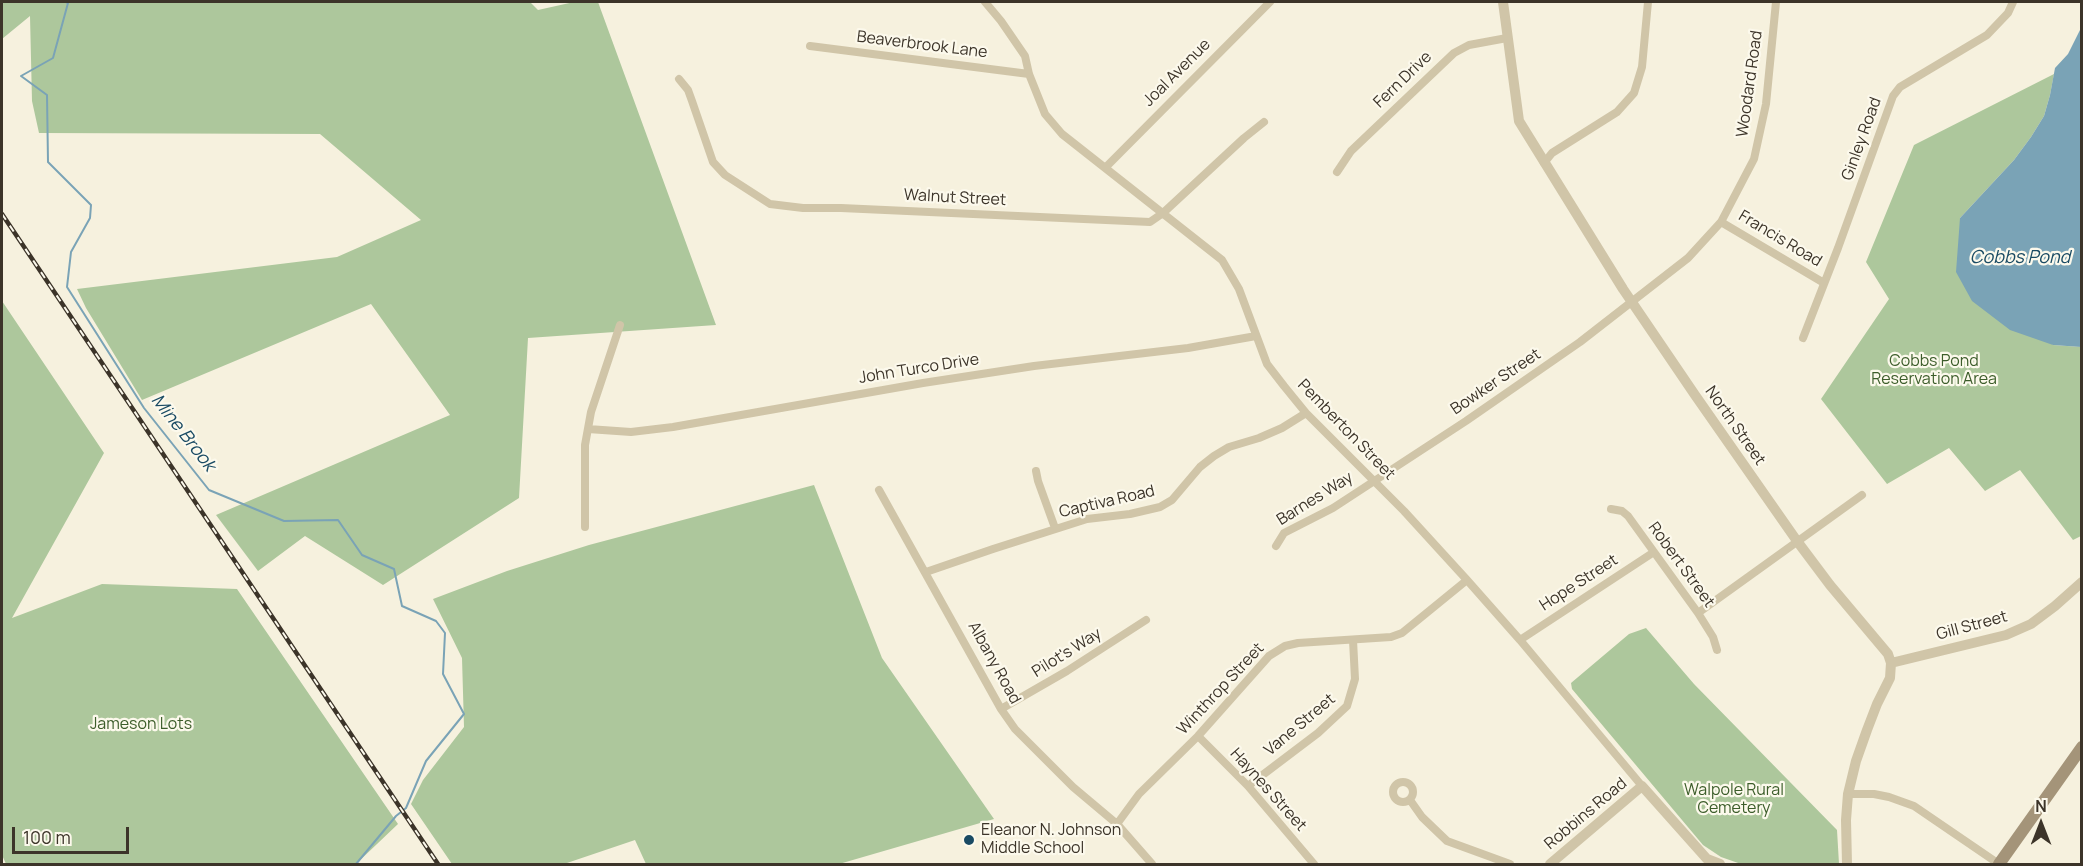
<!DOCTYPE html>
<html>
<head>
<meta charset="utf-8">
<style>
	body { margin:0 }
	#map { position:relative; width:2083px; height:866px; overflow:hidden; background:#f6f1de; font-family:Manrope,sans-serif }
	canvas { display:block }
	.frame { position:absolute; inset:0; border:3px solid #3c3429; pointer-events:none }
	.north { position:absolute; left:2011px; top:794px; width:60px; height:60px; -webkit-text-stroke:4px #fcf9ec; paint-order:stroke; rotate:0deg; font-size:16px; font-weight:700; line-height:24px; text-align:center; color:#3c3429 }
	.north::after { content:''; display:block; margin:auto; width:21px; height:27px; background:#3c3429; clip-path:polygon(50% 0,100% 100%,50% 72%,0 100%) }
	.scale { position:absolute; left:12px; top:827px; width:117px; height:27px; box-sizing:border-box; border:3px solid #3c3429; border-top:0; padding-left:8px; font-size:18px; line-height:21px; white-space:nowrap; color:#3c3429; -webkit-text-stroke:4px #fcf9ec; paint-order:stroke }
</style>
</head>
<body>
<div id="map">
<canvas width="2083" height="866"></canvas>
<div class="frame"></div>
<div class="north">N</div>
<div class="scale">100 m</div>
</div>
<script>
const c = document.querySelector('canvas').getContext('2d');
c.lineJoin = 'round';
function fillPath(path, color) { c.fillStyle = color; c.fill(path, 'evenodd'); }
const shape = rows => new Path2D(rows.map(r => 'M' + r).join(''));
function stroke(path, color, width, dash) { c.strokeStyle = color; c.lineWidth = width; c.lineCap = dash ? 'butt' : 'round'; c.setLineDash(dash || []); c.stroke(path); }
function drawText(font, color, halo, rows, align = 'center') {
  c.font = font + ' Manrope,sans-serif'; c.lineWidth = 4.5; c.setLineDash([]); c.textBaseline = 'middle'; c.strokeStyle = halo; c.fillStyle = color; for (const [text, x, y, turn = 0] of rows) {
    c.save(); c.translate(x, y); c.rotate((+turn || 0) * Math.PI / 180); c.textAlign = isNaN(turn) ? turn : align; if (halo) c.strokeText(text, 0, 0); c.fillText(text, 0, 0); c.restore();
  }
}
fillPath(shape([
	[2,2,530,2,538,10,574,2,598,2,716,325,528,338,519,498,383,585,305,536,258,571,216,515,450,415,371,304,142,400,86,308,77,289,337,257,421,220,320,134,39,133,32,101,30,16,2,39],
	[2054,74,2050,95,2044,116,2031,137,2014,160,1960,218,2053,345,2081,347,2081,536,2073,540,2020,470,1985,491,1949,448,1887,484,1821,399,1889,299,1866,262,1914,145],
	[2,301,104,453,12,618,102,584,237,589,398,824,356,864,6,864,2,855],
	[814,485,882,658,994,819,839,864,646,864,635,840,564,864,452,864,411,804,423,780,464,727,462,658,433,599,507,571,589,545],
	[1646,628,1694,684,1837,830,1839,864,1741,864,1721,857,1703,845,1572,689,1571,683,1629,634]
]), '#adc79c');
fillPath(shape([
	[2081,28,2081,347,2053,345,2010,330,1972,301,1956,272,1960,218,2014,160,2031,137,2044,116,2050,95,2055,68,2068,54]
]), '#7aa3b6');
stroke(shape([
	[66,2,68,3,53,58,21,76,47,95,48,162,91,205,90,218,71,252,67,287,144,408,209,490,284,521,338,520,362,555,394,569,402,606,436,621,445,633,443,674,464,714,426,761,406,808,396,816,356,864]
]), '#7aa3b6', 2);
stroke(shape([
	[985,2,1001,21,1025,56,1029,74,1045,114,1062,134,1222,260,1239,289,1267,364,1284,386,1306,413,1404,511,1467,580,1520,640,1642,786],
	[810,46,1029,74],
	[679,79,688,90,692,101,713,162,725,175,770,204,803,208,841,208,1150,222,1163,213,1244,138,1264,122],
	[1544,163,1552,153,1617,112,1634,93,1642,67,1648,2],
	[1106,167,1270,2],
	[1337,172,1351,151,1454,53,1469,45,1507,38],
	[1721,222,1824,283],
	[1803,338,1838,248,1893,96,1900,87,1987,35,2008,13,2013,2],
	[588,429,631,432,673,427,923,383,1034,366,1188,348,1256,336],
	[1036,471,1038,481,1055,528],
	[879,490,1001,709,1015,729,1073,787,1117,824,1152,864],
	[1611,509,1622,511,1628,516,1698,613,1713,637,1717,650],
	[585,527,585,445,591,412,620,325],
	[1276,546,1284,533,1333,508,1466,421,1580,342,1688,258,1721,222,1754,159,1766,104,1776,2],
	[926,572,993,549,1087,519,1130,514,1160,507,1172,500,1200,467,1214,456,1229,447,1259,438,1282,428,1306,413],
	[1698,613,1862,495],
	[1520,640,1654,552],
	[1001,709,1067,671,1146,620],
	[1198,736,1248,786,1314,864],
	'1393 792a10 10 0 1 1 20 0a10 10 0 1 1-20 0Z',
	[1248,786,1318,733,1347,706,1355,679,1353,640],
	[1848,794,1874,794,1889,797,1914,806,1999,864],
	[1410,800,1422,817,1447,841,1510,864],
	[1117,824,1139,794,1198,736,1269,656,1285,646,1298,643,1391,637,1402,633,1467,580]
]), '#d0c5a8', 8);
stroke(shape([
	[1503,2,1519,121,1623,289,1695,395,1797,541,1830,585,1888,654,1891,663,1890,678,1877,704,1867,730,1856,761,1848,794,1846,820,1847,864],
	[1891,663,2006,635,2031,624,2055,606,2082,582],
	[1550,864,1642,786,1707,859,1720,864]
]), '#d0c5a8', 10);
stroke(shape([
	[1999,864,2082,747]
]), '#a49479', 12);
const rail = shape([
	[2,214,438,864]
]);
stroke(rail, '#3c3429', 4.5);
stroke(rail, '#fcf9ec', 2, [7]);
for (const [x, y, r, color] of [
	[969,840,6,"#194a63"]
]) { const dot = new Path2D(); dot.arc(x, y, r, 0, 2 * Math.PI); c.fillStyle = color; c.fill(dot); stroke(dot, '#fcf9ec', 2); }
drawText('16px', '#3c3429', '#fcf9ec', [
	["Beaverbrook Lane",922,45,7],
	["Joal Avenue",1177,73,-45],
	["Fern Drive",1403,80,-44],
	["Woodard Road",1750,84,-82],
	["Ginley Road",1862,139,-70],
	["Walnut Street",955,198,3],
	["Francis Road",1780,239,31],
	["John Turco Drive",919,369,-9],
	["Bowker Street",1496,382,-34],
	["North Street",1735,426,55],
	["Pemberton Street",1346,430,46],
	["Barnes Way",1315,499,-32],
	["Captiva Road",1107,502,-13],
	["Robert Street",1681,565,54],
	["Hope Street",1579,583,-33],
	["Gill Street",1972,626,-15],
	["Pilot's Way",1067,653,-32],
	["Albany Road",994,663,61],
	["Winthrop Street",1221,689,-47],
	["Vane Street",1300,725,-40],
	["Haynes Street",1268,790,48],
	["Robbins Road",1586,814,-40]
]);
drawText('16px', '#3c5d2a', '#fcf9ec', [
	["Cobbs Pond",1934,362],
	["Reservation Area",1934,380],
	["Jameson Lots",141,725],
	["Walpole Rural",1734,791],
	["Cemetery",1734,809]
]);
drawText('16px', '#3c3429', '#fcf9ec', [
	["Eleanor N. Johnson",981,831],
	["Middle School",981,849]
], 'left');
drawText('italic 18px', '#194a63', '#fcf9ec', [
	["Cobbs Pond",2020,258],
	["Mine Brook",183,433,52]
]);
</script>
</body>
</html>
